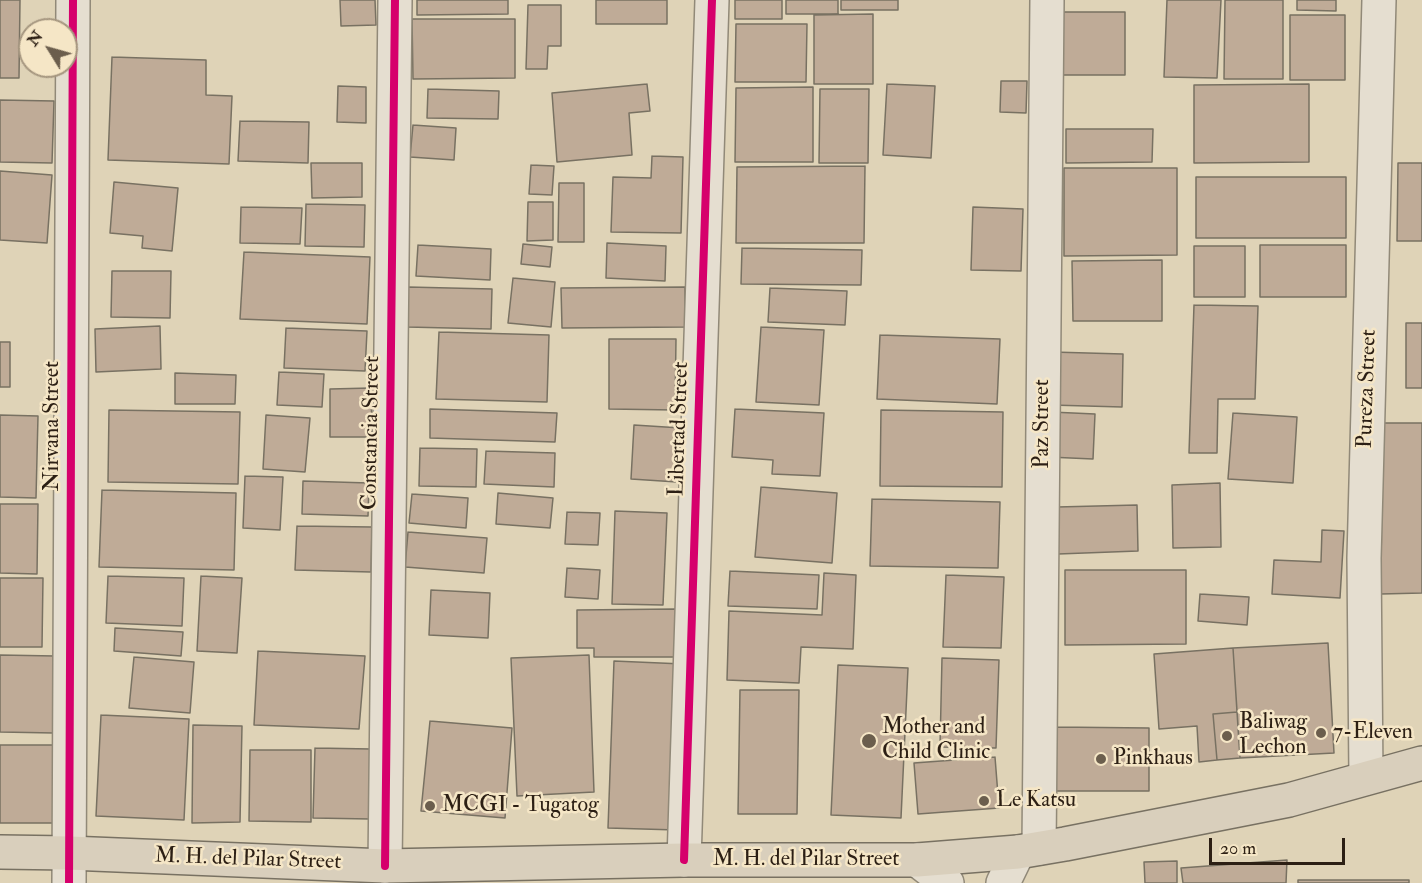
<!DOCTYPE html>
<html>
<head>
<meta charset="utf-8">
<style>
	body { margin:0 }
	#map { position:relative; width:1422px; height:883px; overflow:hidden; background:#dfd3b7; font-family:"IM FELL Double Pica",serif }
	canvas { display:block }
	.north { position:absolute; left:18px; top:18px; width:60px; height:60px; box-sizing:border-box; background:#f5e6c6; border:2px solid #a5967f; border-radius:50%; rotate:307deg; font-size:16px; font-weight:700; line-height:24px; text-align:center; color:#2c1f14 }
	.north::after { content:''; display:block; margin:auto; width:21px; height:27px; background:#6b5e4d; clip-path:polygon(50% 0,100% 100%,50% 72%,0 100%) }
	.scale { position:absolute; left:1209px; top:838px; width:136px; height:27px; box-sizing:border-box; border:3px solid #2c1f14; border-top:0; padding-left:8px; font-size:18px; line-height:21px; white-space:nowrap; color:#2c1f14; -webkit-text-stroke:4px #f5e6c6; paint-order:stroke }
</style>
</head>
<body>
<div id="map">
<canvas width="1422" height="883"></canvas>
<div class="north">N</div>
<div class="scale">20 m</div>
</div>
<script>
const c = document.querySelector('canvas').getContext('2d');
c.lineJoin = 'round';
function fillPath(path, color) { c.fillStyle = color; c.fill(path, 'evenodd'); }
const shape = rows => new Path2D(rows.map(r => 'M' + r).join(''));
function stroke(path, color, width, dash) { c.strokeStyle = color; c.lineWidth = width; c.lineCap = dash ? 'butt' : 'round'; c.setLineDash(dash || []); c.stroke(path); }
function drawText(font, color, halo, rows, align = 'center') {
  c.font = font + ' "IM FELL Double Pica",serif'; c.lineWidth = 5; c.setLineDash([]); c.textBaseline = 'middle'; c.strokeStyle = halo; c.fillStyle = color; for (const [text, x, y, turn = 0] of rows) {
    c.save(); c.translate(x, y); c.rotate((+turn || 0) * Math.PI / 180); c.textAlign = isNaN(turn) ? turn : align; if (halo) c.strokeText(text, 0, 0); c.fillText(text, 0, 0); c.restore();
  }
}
const building = shape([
	[0,0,20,0,19,78,0,78,0,0],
	[340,0,375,0,376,25,341,26,340,0],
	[417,0,508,0,508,14,417,15,417,0],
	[596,0,667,0,667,24,596,24,596,0],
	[735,0,782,0,782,19,735,19,735,0],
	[786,0,838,0,838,14,786,14,786,0],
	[841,0,898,0,898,10,841,10,841,0],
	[1167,0,1221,0,1217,78,1164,77,1167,0],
	[1225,0,1283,0,1283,79,1224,79,1225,0],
	[1297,0,1336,0,1336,11,1297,10,1297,0],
	[528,5,561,5,561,46,548,46,547,69,526,69,528,5],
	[1050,12,1125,12,1125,75,1050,75,1050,12],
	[873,14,873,84,814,84,814,15,873,14],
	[1290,15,1345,15,1345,80,1290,80,1290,15],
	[412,19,515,19,515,78,413,79,412,19],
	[736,24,807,24,806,82,735,82,736,24],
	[112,57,206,60,206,95,232,96,229,164,108,160,112,57],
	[1001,81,1027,81,1026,113,1000,112,1001,81],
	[647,84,650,111,629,113,632,155,557,162,552,93,647,84],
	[887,84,935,86,931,158,883,155,887,84],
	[1309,84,1309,162,1194,163,1194,85,1309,84],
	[338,86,366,87,366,123,337,122,338,86],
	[813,87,813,162,735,162,736,88,813,87],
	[428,89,499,91,498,119,427,118,428,89],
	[820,89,869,89,868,163,819,163,820,89],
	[0,100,54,101,52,163,0,162,0,100],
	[240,121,309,122,308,163,238,161,240,121],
	[413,125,456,128,454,160,410,157,413,125],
	[1066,129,1153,129,1152,162,1066,163,1066,129],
	[652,156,683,157,681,233,611,232,613,177,651,178,652,156],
	[311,163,362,163,362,197,312,198,311,163],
	[1398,163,1422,163,1422,241,1397,241,1398,163],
	[531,165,554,166,552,195,529,194,531,165],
	[865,166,864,243,736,243,737,167,865,166],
	[1064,168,1177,168,1177,255,1064,256,1064,168],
	[0,171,52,175,47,243,0,240,0,171],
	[1196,177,1346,177,1346,238,1196,238,1196,177],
	[114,182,178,188,172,251,142,248,143,236,110,233,114,182],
	[559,183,584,183,584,242,558,242,559,183],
	[528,202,553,202,553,240,527,241,528,202],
	[306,204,365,205,364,247,305,246,306,204],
	[241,207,302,208,300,244,240,243,241,207],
	[973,207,1023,209,1021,271,971,270,973,207],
	[607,243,666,246,665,281,606,278,607,243],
	[523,244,552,247,550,267,521,264,523,244],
	[418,245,491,249,490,280,416,276,418,245],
	[1260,245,1346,245,1346,297,1260,297,1260,245],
	[1194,246,1245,246,1245,297,1194,297,1194,246],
	[742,248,862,250,861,285,741,284,742,248],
	[244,252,370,257,367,324,240,319,244,252],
	[1162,260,1162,321,1073,321,1072,261,1162,260],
	[112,271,171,271,170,318,111,317,112,271],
	[513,278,555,282,551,327,508,323,513,278],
	[408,287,492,289,491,329,407,327,408,287],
	[685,287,685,327,562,328,561,288,685,287],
	[770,288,847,291,845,325,768,322,770,288],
	[1194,305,1258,306,1255,399,1218,399,1217,453,1189,453,1194,305],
	[1406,323,1422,323,1422,388,1406,388,1406,323],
	[160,326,161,369,96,372,95,329,160,326],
	[761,327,824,330,819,405,756,402,761,327],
	[286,328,367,331,365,371,284,368,286,328],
	[439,332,549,335,547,402,436,399,439,332],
	[880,335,1000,339,997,404,877,399,880,335],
	[609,339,676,339,675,410,609,409,609,339],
	[0,342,10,342,10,387,0,387,0,342],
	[1052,352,1123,354,1122,407,1051,405,1052,352],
	[279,372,324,374,322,407,277,405,279,372],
	[175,373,236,375,235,404,175,404,175,373],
	[371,388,372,437,330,437,330,389,371,388],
	[430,409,557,413,555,442,430,438,430,409],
	[735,409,824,413,820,476,772,474,773,460,732,457,735,409],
	[109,410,240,412,238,484,108,482,109,410],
	[881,410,1003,412,1002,487,880,486,881,410],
	[1051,412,1095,414,1093,459,1048,457,1051,412],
	[1233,413,1297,417,1293,483,1228,479,1233,413],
	[0,415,38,416,36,498,0,497,0,415],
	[266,415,310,418,305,472,263,469,266,415],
	[1382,423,1422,423,1422,593,1381,594,1382,423],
	[634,425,681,428,677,482,631,479,634,425],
	[420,448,477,449,476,487,419,486,420,448],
	[486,451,555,453,554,487,484,484,486,451],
	[245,476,283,477,280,530,243,528,245,476],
	[303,481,369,483,368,516,302,514,303,481],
	[1220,483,1221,547,1173,548,1172,485,1220,483],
	[761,487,837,493,832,563,755,557,761,487],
	[102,490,236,493,234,570,99,567,102,490],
	[498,493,553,498,550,528,496,524,498,493],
	[412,494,468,498,466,528,409,523,412,494],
	[872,499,1000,502,998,568,870,566,872,499],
	[0,504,38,504,37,574,0,573,0,504],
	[1137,505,1138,551,1058,554,1057,507,1137,505],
	[615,511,667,513,663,605,612,604,615,511],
	[567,512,600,513,598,545,565,544,567,512],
	[297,526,372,527,371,572,295,570,297,526],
	[1322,530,1344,531,1340,598,1272,594,1274,560,1321,562,1322,530],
	[408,532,487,538,484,573,405,567,408,532],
	[567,568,600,570,598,599,565,597,567,568],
	[1065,570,1186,570,1186,644,1065,645,1065,570],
	[730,571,819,575,817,609,728,606,730,571],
	[824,573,856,575,853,649,801,647,799,683,727,680,729,611,822,615,824,573],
	[946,575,1004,577,1001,648,943,647,946,575],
	[108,576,184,578,182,626,106,623,108,576],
	[201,576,242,578,237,653,197,651,201,576],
	[0,578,43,578,42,647,0,647,0,578],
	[431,590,490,593,488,638,429,635,431,590],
	[1200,594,1249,597,1247,625,1198,621,1200,594],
	[676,609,676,657,594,657,594,648,577,648,577,610,676,609],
	[115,628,183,632,181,656,114,651,115,628],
	[1328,643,1334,753,1240,758,1233,648,1328,643],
	[1233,648,1237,712,1213,714,1217,760,1199,762,1197,726,1159,729,1154,654,1233,648],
	[258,651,365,656,359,729,254,725,258,651],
	[0,655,55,656,54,733,0,732,0,655],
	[589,655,594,792,517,796,511,658,589,655],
	[134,657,194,662,190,713,129,708,134,657],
	[942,658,999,660,996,748,940,747,942,658],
	[614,661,683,664,677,830,608,828,614,661],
	[838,665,908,668,901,818,831,815,838,665],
	[740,690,799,690,797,814,738,814,740,690],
	[1237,712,1240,758,1217,760,1213,714,1237,712],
	[101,715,189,719,184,820,96,816,101,715],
	[430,721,512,728,505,818,421,811,430,721],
	[193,725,242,726,240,822,192,823,193,725],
	[1054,727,1149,728,1149,791,1053,791,1054,727],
	[0,745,55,745,54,823,0,823,0,745],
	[315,748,371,749,370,819,313,818,315,748],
	[250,750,311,750,311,822,249,821,250,750],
	[995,757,999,808,918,814,914,763,995,757],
	[1287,860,1286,883,1183,883,1181,868,1287,860],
	[1177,861,1177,883,1145,883,1144,862,1177,861],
	[1298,880,1409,880,1409,883,1298,883,1298,880]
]);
fillPath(building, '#bfab97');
stroke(building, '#787162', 1.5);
const minor = shape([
	[1366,778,1364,558,1379,0],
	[1039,848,1047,0],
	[684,860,712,0],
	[917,860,947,883],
	[385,866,395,0],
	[69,883,73,0],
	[1003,883,1018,852]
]);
const major = shape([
	[0,852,69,853,385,866,684,860,917,860,1018,852,1065,844,1289,800,1422,763]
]);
stroke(minor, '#918978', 36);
stroke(major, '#787162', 36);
stroke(minor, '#e5ded0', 33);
stroke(major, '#d9cfbc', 33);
stroke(shape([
	[684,860,712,0],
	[385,866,395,0],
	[69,883,73,0]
]), '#d6006c', 8);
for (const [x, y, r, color] of [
	[1321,733,6,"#6b5e4d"],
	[1227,736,6,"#6b5e4d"],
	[869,741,8,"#6b5e4d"],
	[1101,759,6,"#6b5e4d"],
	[984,801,6,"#6b5e4d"],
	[430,806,6,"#6b5e4d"]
]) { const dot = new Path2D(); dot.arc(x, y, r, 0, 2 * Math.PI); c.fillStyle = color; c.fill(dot); stroke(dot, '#f5e6c6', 2); }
drawText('22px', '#2c1f14', '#f5e6c6', [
	["Pureza Street",1368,389,-88],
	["Paz Street",1043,424,-90],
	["Nirvana Street",53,426,-90],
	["Libertad Street",680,429,-88],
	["Constancia Street",372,433,-89],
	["M. H. del Pilar Street",248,860,2],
	["M. H. del Pilar Street",806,860]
]);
drawText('22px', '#2c1f14', '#f5e6c6', [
	["Baliwag",1239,723],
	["Lechon",1239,748],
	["Mother and",882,728],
	["Child Clinic",882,753],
	["7-Eleven",1333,733],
	["Pinkhaus",1113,759],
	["Le Katsu",996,801],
	["MCGI - Tugatog",442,806]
], 'left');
</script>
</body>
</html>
